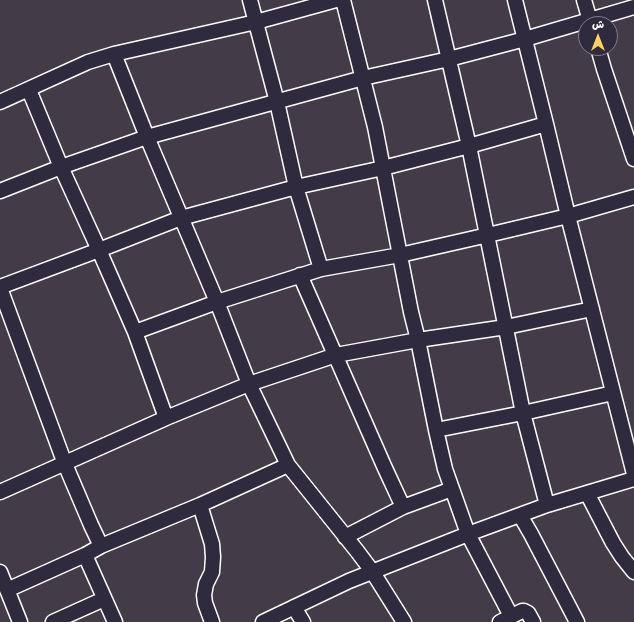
<!DOCTYPE html>
<html>
<head>
<meta charset="utf-8">
<style>
	body { margin:0 }
	#map { position:relative; width:634px; height:622px; overflow:hidden; background:#433b48; font-family:"Indie Flower","Playpen Sans Arabic",sans-serif }
	canvas { display:block }
	.north { position:absolute; left:578px; top:16px; width:40px; height:40px; box-sizing:border-box; background:#2f2a3d; border:1px solid #827f8b; border-radius:50%; rotate:0deg; font-size:11px; font-weight:700; line-height:16px; text-align:center; color:#fff }
	.north::after { content:''; display:block; margin:auto; width:14px; height:18px; background:#ffd166; clip-path:polygon(50% 0,100% 100%,50% 72%,0 100%) }
</style>
</head>
<body>
<div id="map">
<canvas width="634" height="622"></canvas>
<div class="north">ش</div>
</div>
<script>
const c = document.querySelector('canvas').getContext('2d');
c.lineJoin = 'round';
const shape = rows => new Path2D(rows.map(r => 'M' + r).join(''));
function stroke(path, color, width, dash) { c.strokeStyle = color; c.lineWidth = width; c.lineCap = dash ? 'butt' : 'round'; c.setLineDash(dash || []); c.stroke(path); }
const street = shape([
	[250,0,277,102,296,187,321,269],
	[343,0,375,127,411,312,418,340,436,430,445,469,468,534,511,616],
	[435,0,469,146,523,413,547,505],
	[515,0,546,124],
	[584,0,591,24],
	[598,48,604,69,634,159],
	[114,54,147,137,217,302,249,384,288,465,357,551,372,571,404,622],
	[0,102,88,62,114,54,256,22,336,0],
	[0,191,61,167,147,137,363,78,449,59,525,39,634,7],
	[634,197,568,216,488,235,400,255,321,269,217,302,135,332,99,250,181,218,296,187,383,168,469,146,546,124,568,216,634,474],
	[300,275,384,466,403,507],
	[0,287,99,250,61,167,29,90],
	[0,288,65,464,91,525,101,546],
	[135,332,166,418],
	[436,430,523,413,613,393],
	[0,492,166,418,249,384,336,355,418,340,506,327,592,309],
	[587,493,613,543,622,557,634,572],
	[520,515,531,534,577,622],
	[345,537,403,507,452,489],
	[85,555,115,622],
	[0,572,20,622],
	[7,590,85,555,101,546,200,505],
	[294,607,303,622],
	[53,622,104,599],
	[212,622,205,603,204,595,206,584,212,572,213,557,212,544,200,505,288,465],
	[263,622,349,581,468,534,547,505,634,479],
	[500,622,522,611,524,611,528,613,533,622]
]);
stroke(street, '#fff', 17);
stroke(street, '#2f2a3d', 14);
</script>
</body>
</html>
